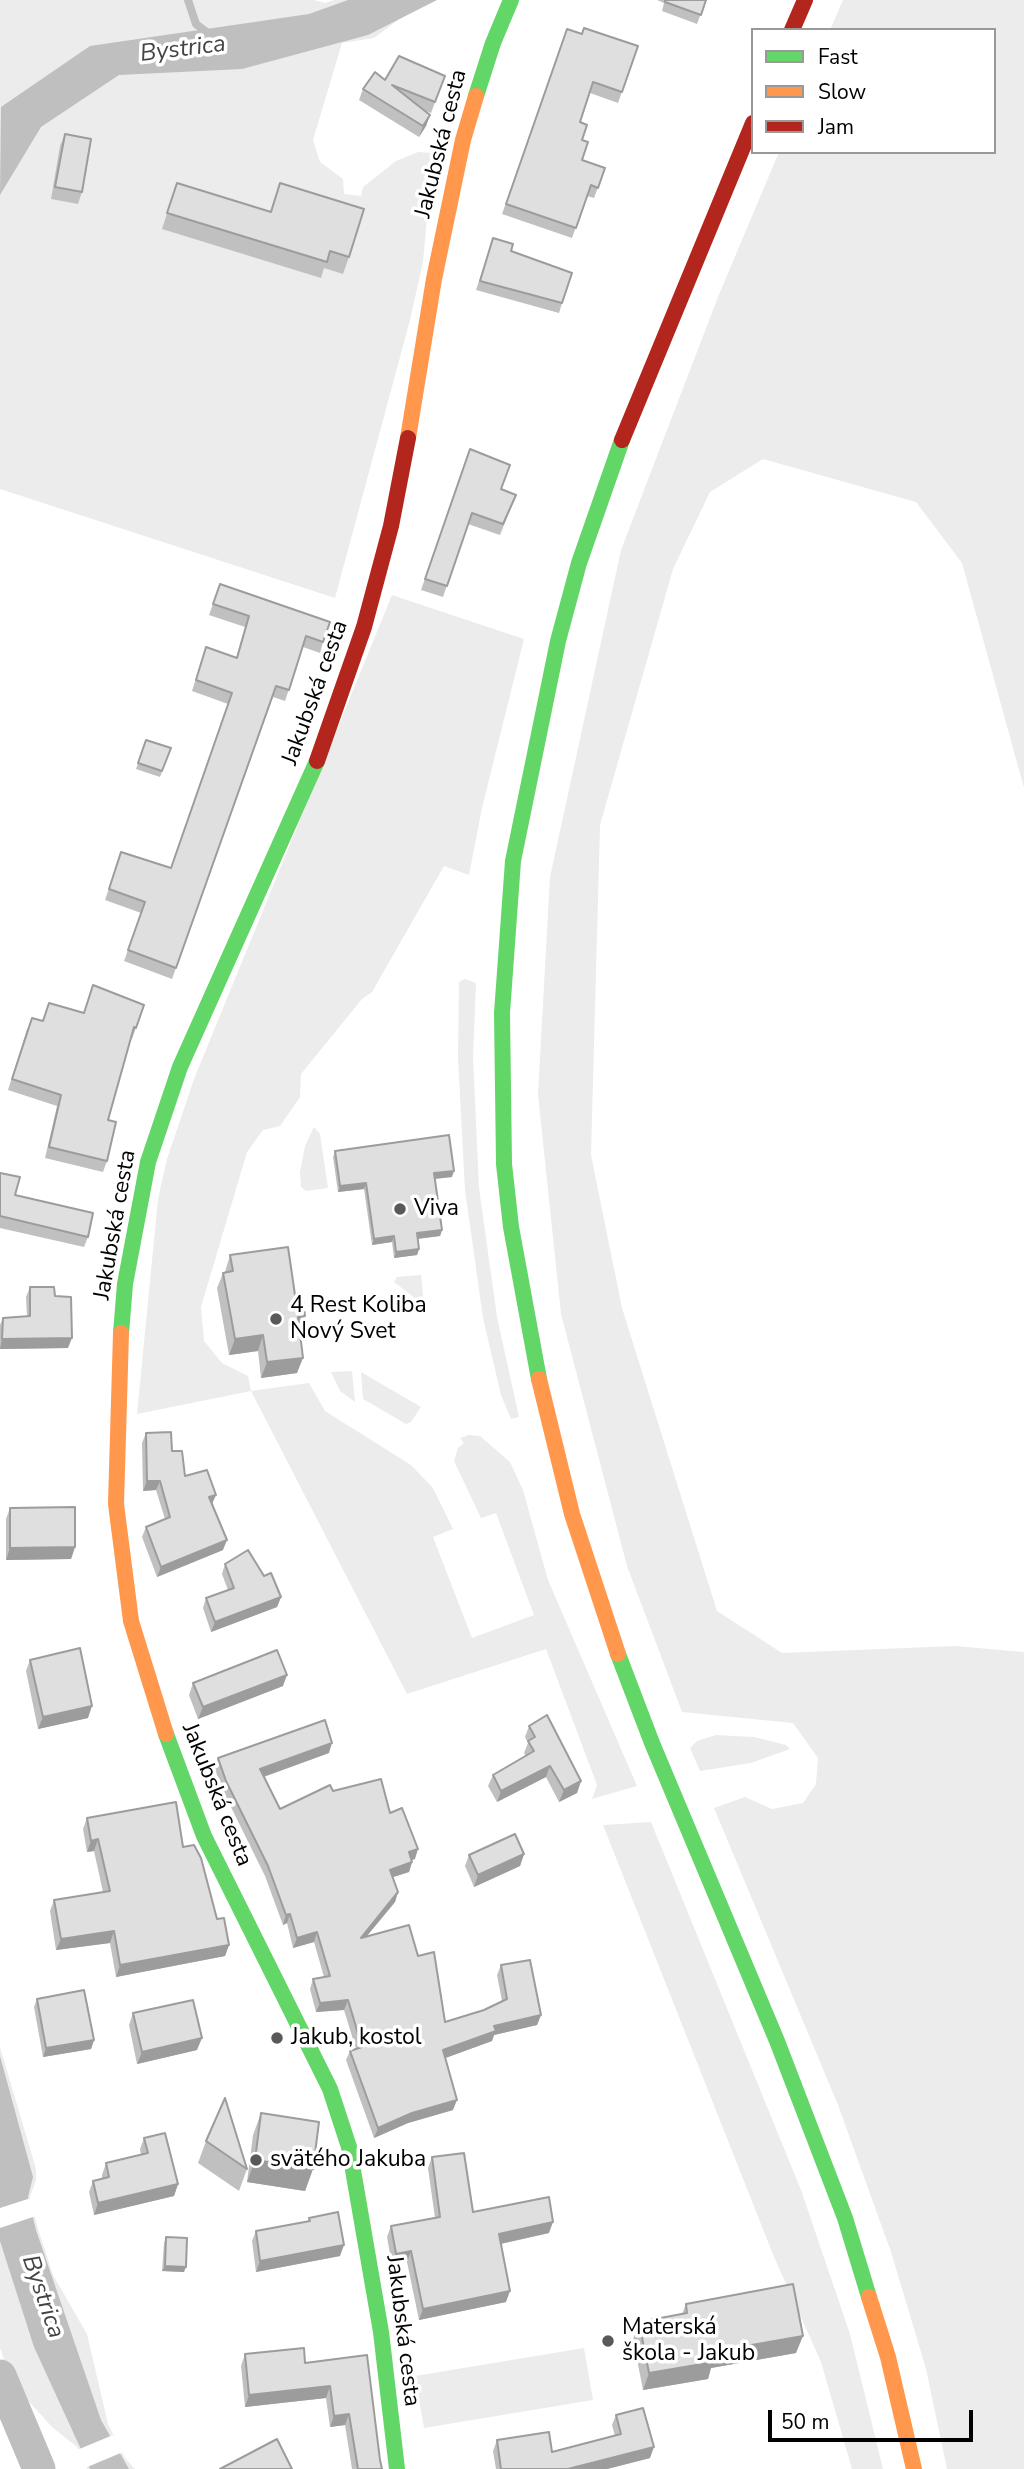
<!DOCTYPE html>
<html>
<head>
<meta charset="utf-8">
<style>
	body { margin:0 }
	#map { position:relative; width:1024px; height:2469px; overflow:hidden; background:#fff; font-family:"Nunito Sans",sans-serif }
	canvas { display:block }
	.legend { position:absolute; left:751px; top:28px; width:245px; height:126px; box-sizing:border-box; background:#fff; border:2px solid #999; margin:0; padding:9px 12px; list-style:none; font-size:21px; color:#000 }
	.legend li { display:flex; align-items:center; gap:14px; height:35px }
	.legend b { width:35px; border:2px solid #999 }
	.scale { position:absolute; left:768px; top:2410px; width:205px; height:32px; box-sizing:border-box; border:4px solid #000; border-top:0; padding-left:9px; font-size:21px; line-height:24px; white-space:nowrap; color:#000; -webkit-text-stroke:5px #fff; paint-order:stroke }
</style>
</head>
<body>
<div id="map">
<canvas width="1024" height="2469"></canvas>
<ul class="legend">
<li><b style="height:9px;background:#63d668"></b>Fast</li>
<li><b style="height:9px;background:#ff974d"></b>Slow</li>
<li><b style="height:9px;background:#b3261e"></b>Jam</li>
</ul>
<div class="scale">50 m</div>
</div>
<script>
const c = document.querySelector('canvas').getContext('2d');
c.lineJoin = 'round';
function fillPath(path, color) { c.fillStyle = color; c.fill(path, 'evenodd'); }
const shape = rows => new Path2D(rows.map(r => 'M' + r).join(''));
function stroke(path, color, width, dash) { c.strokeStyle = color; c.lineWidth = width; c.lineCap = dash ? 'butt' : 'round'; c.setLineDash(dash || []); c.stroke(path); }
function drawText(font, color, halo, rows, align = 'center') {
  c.font = font + ' "Nunito Sans",sans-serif'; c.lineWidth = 7; c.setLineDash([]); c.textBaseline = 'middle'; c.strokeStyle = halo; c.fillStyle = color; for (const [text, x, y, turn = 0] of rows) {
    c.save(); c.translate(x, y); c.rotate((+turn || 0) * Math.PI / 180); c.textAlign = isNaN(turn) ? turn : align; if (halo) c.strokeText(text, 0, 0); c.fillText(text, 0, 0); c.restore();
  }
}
fillPath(shape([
	[0,0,314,0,325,3,334,0,425,0,374,38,342,43,313,140,320,162,343,179,344,194,361,196,363,187,396,161,418,152,434,153,441,162,437,187,428,206,423,262,410,320,335,598,0,489],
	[843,0,1024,0,1024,788,962,563,916,502,763,459,710,492,673,569,600,825,591,1155,622,1308,717,1611,782,1653,955,1646,1024,1652,1024,2469,947,2469,926,2369,891,2252,838,2105,714,1808,745,1797,772,1809,803,1803,816,1784,818,1758,793,1723,682,1712,627,1566,561,1314,538,1094,550,877,621,550,718,297,779,152,994,152,994,30,830,30],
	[392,595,524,639,482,808,469,875,444,866,372,992,362,999,301,1074,300,1097,280,1126,263,1130,247,1152,201,1307,204,1341,222,1363,248,1376,251,1391,309,1383,325,1411,411,1465,433,1488,453,1529,433,1537,472,1638,534,1615,496,1513,481,1518,454,1461,458,1448,464,1443,460,1438,469,1435,480,1436,510,1462,523,1490,548,1580,637,1786,592,1799,597,1785,546,1649,407,1694,251,1391,137,1414,158,1199,167,1159,194,1079],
	[465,979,476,983,473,1057,479,1188,497,1317,519,1417,511,1419,501,1395,483,1318,465,1190,458,1058,459,982],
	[314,1127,320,1134,328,1188,306,1191,301,1187,300,1172,305,1146],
	[421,1275,424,1305,394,1282,397,1277],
	[352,1371,355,1402,340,1391,331,1372],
	[361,1372,421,1407,411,1422,406,1424,363,1399],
	[716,1735,754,1737,786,1745,790,1749,751,1763,700,1771,690,1748,697,1741],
	[651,1822,801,2190,850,2334,883,2469,852,2469,821,2362,774,2257,603,1825],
	[0,2047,36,2169,36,2180,30,2197,38,2229,53,2275,87,2334,108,2424,125,2458,135,2469,87,2469,77,2447,52,2427,12,2383,0,2348],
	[584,2348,593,2400,424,2428,415,2376]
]), '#ececec');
fillPath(shape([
	[348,0,437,0,368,35,242,69,119,75,41,127,0,195,1,107,90,46,309,14],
	[0,2056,33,2177,28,2197,36,2230,101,2420,129,2469,90,2469,34,2347,0,2241]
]), '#bfbfbf');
fillPath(shape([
	[31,2198,36,2216,0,2228,0,2208],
	[113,2435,123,2452,85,2468,77,2450]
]), '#fff');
stroke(shape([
	[188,0,196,24,209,34]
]), '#bfbfbf', 8);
stroke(shape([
	[0,2376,39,2469]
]), '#bebebe', 33);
stroke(shape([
	[476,96,493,43,511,0],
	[121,1333,125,1284,148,1162,180,1067,317,761],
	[539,1379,511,1227,504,1164,502,1013,513,861,558,641,579,563,622,440],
	[618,1654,652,1743,777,2041,845,2218,869,2297],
	[166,1734,204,1836,330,2089,349,2147,381,2332,397,2469]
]), '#63d668', 16);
stroke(shape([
	[408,438,434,279,463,140,476,96],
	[121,1333,116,1504,131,1621,166,1734],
	[539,1379,572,1514,618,1654],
	[869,2297,888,2357,914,2469]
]), '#ff974d', 16);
stroke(shape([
	[792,30,805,0],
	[622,440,753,123],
	[317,761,364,627,391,526,408,438]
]), '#b3261e', 16);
fillPath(shape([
	[657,0,706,0,697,24,662,11,664,3],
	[567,29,582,34,638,46,618,103,590,93,580,122,582,140,582,160,605,168,594,198,587,196,572,238,502,214],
	[445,76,431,113,423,110,430,115,426,126,419,137,359,100,363,89,385,80],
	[65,134,82,192,78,204,51,199,60,146],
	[177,183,270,212,280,183,349,257,343,274,324,268,321,278,162,229],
	[493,238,511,251,562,303,559,313,476,290],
	[470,449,501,489,516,495,500,535,468,524,443,597,421,590],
	[220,584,323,642,320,653,303,647,285,701,273,697,172,979,124,961,141,913,105,900,121,852,171,868,228,704,192,691,206,647,236,658,245,627,209,615],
	[146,740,171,748,160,777,136,769],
	[144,1005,132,1039,131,1038,108,1120,107,1161,103,1172,45,1158,57,1106,8,1090,27,1029,43,1021,83,1013],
	[335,1151,452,1177,435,1179,442,1230,440,1236,418,1239,419,1249,417,1255,394,1258,392,1242,372,1245,364,1189,338,1192,333,1157],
	[0,1173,15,1195,88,1237,84,1247,0,1228],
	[230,1255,299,1331,297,1373,261,1378,258,1351,229,1355,217,1288,223,1273,225,1272],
	[30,1287,55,1296,68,1348,0,1349,0,1325,3,1318,27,1317,26,1297],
	[146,1433,172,1451,185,1476,212,1504,223,1550,157,1577,142,1537,146,1527,165,1519,156,1490,143,1491,142,1443],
	[10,1508,75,1547,71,1559,6,1560,6,1519],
	[225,1564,264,1576,281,1597,277,1607,211,1632,203,1608,206,1598,228,1590,222,1574],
	[30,1660,88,1718,38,1729,26,1671],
	[193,1683,283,1686,198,1719,189,1695],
	[529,1726,581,1781,577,1793,559,1802,546,1777,497,1802,488,1786,493,1775,526,1756,524,1753,528,1743,525,1737],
	[329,1753,264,1777,280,1809,333,1791,390,1813,415,1859,412,1860,412,1862,409,1872,393,1877,398,1892,395,1902,366,1937,418,1956,445,2022,484,2010,502,2001,497,1975,501,1965,541,2015,537,2025,494,2035,492,2041,445,2058,453,2110,408,2123,374,2138,346,2060,350,2051,356,2049,344,2010,316,2012,310,1989,313,1979,324,1977,314,1942,293,1948,287,1923,283,1925,265,1876,223,1791,214,1767,218,1758],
	[87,1818,183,1847,229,1945,225,1956,116,1977,110,1943,56,1950,50,1911,54,1900,103,1892,94,1851,87,1852,83,1829],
	[524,1854,520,1866,474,1887,465,1866,469,1855],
	[37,1999,94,2040,91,2049,43,2057,34,2007],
	[133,2013,197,2050,137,2064,129,2025],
	[261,2113,313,2169,305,2191,247,2182,253,2135],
	[144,2138,178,2184,174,2196,94,2215,89,2192,93,2181,102,2178,102,2175,106,2163,141,2155,140,2149],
	[206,2141,247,2169,239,2191,198,2163],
	[432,2157,473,2212,549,2233,501,2244,506,2302,419,2320,407,2262,392,2265,387,2237,391,2226,435,2218,428,2168],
	[309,2218,340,2256,256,2272,252,2241,256,2231,308,2222],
	[166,2237,184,2272,162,2271,164,2243],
	[686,2304,796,2353,711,2368,708,2379,643,2390,633,2339,639,2322,682,2314],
	[245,2354,305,2363,367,2355,380,2460,382,2469,352,2469,345,2425,330,2427,326,2398,245,2407,241,2366],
	[616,2415,650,2458,607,2469,496,2469,493,2451,497,2440,552,2452,615,2436,612,2425]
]), '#c0c0c0');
fillPath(shape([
	[430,115,426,126,419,137,423,126],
	[454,1171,452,1177,432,1179,434,1173],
	[366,1183,364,1189,338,1192,340,1186],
	[442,1230,440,1236,415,1239,417,1233],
	[394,1236,392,1242,372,1245,374,1239],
	[419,1249,417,1255,394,1258,396,1252],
	[305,1316,299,1332,298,1317],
	[263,1335,258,1351,229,1355,235,1339],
	[72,1338,68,1348,0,1349,2,1339],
	[303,1358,297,1373,261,1378,267,1362],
	[147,1481,160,1481,156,1490,143,1491],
	[216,1495,212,1504,209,1497],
	[227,1540,223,1550,157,1577,161,1567],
	[75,1547,71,1559,6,1560,10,1548],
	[281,1597,277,1607,211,1632,215,1622],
	[287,1675,283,1686,198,1719,203,1707],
	[92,1706,88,1718,38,1729,43,1717],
	[332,1743,329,1753,257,1779,260,1769],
	[550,1766,546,1777,497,1802,501,1791],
	[581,1781,577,1793,559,1802,564,1790],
	[98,1839,94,1851,87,1852,91,1841],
	[418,1849,415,1859,405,1862,409,1852],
	[524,1854,520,1866,474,1887,478,1875],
	[412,1862,409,1872,387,1879,390,1870],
	[398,1892,395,1902,357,1948,361,1938],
	[290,1914,287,1923,283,1925,286,1915],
	[114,1931,110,1943,56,1950,61,1939],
	[317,1932,314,1942,293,1948,297,1938],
	[229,1945,225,1956,116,1977,120,1965],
	[348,2000,344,2010,316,2012,320,2003],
	[541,2015,537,2025,494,2035,492,2041,440,2060,443,2050,494,2026],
	[202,2038,197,2050,137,2064,142,2052],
	[94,2040,91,2049,43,2057,46,2048],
	[457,2100,453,2110,408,2123,374,2138,378,2128,412,2113],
	[255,2160,313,2169,305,2191,247,2182],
	[178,2184,174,2196,94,2215,98,2203],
	[553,2222,549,2233,495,2245,499,2234],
	[344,2245,340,2256,256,2272,260,2261],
	[411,2251,407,2262,392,2265,396,2254],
	[165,2266,186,2267,184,2272,162,2271],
	[510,2291,506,2302,419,2320,423,2309],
	[803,2336,796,2353,711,2368,708,2379,643,2390,649,2373,712,2352],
	[330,2386,326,2398,245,2407,249,2395],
	[349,2414,345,2425,330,2427,334,2416],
	[654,2447,650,2458,607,2469,568,2469]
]), '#9c9c9c');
const building = shape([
	[665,0,706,0,701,15,665,2,665,0],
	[584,28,638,46,622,92,593,82,580,122,587,125,582,140,588,142,582,160,605,168,598,188,591,185,576,228,506,204,567,29,582,34,584,28],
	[399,56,445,76,435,102,392,85,430,115,423,126,363,89,375,72,385,80,399,56],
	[65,134,91,139,82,192,55,187,65,134],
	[177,183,271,212,280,183,364,209,349,257,330,251,327,262,167,213,177,183],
	[493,238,513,244,511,251,572,273,562,303,480,281,493,238],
	[470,449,510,465,501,489,516,495,503,524,472,513,447,586,425,579,470,449],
	[220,584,330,622,323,642,306,636,289,690,276,686,176,968,128,950,145,902,109,889,121,852,171,868,232,693,196,680,206,647,237,658,249,616,213,604,220,584],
	[146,740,171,748,162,771,138,763,146,740],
	[93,985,144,1005,136,1028,134,1027,108,1120,116,1122,107,1161,49,1147,61,1095,12,1079,32,1018,43,1021,49,1003,84,1013,93,985],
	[449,1135,454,1171,434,1173,442,1230,417,1233,419,1249,396,1252,394,1236,374,1239,366,1183,340,1186,335,1151,449,1135],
	[0,1173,20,1177,15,1195,93,1213,88,1237,0,1216,0,1173],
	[288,1247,295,1295,302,1294,305,1316,298,1317,303,1358,267,1362,263,1335,235,1339,223,1273,233,1271,230,1255,288,1247],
	[30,1287,54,1287,55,1296,71,1297,72,1338,2,1339,3,1318,30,1316,30,1287],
	[171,1432,172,1451,182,1451,185,1476,207,1470,216,1495,209,1497,227,1540,161,1567,146,1527,170,1517,160,1481,147,1481,146,1433,171,1432],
	[75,1507,75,1547,10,1548,10,1508,75,1507],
	[248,1550,264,1576,271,1573,281,1597,215,1622,206,1598,234,1588,225,1564,248,1550],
	[80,1648,92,1706,43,1717,30,1660,80,1648],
	[277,1650,287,1675,203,1707,193,1683,277,1650],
	[547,1715,581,1781,564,1790,550,1766,501,1791,493,1775,534,1751,528,1741,535,1737,529,1726,547,1715],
	[325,1720,332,1743,260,1769,280,1809,330,1785,333,1791,381,1779,390,1813,402,1808,418,1849,409,1852,412,1862,390,1870,398,1892,361,1938,409,1925,418,1956,434,1952,445,2022,484,2010,507,1999,501,1965,530,1960,541,2015,494,2026,496,2031,443,2050,457,2100,412,2113,378,2128,350,2051,362,2047,348,2000,320,2003,313,1979,330,1976,317,1932,297,1938,290,1914,286,1915,268,1866,226,1781,218,1758,325,1720],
	[176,1802,183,1847,194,1845,201,1858,217,1919,224,1918,229,1945,120,1965,114,1931,61,1939,54,1900,110,1891,98,1839,91,1841,87,1818,176,1802],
	[515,1834,524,1854,478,1875,469,1855,515,1834],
	[84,1990,94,2040,46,2048,37,1999,84,1990],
	[193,2000,202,2038,142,2052,133,2013,193,2000],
	[225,2098,247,2169,206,2141,225,2098],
	[261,2113,319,2122,313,2169,255,2160,261,2113],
	[165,2133,178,2184,98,2203,93,2181,109,2177,106,2163,148,2153,144,2138,165,2133],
	[464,2153,473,2212,549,2197,553,2222,499,2234,510,2291,423,2309,411,2251,396,2254,391,2226,440,2217,432,2157,464,2153],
	[338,2212,344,2245,260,2261,256,2231,310,2221,309,2218,338,2212],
	[166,2237,187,2238,186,2267,165,2266,166,2237],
	[793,2284,803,2336,712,2352,714,2362,649,2373,639,2322,687,2313,686,2304,793,2284],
	[304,2348,305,2363,367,2355,380,2460,382,2469,358,2469,349,2414,334,2416,330,2386,249,2395,245,2354,304,2348],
	[643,2408,654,2447,568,2469,501,2469,497,2440,549,2432,552,2452,621,2434,616,2415,643,2408],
	[277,2439,292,2469,220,2469,277,2439]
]);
fillPath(building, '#dfdfdf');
stroke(building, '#9c9c9c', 2);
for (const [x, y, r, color] of [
	[400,1209,7,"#595959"],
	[276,1319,7,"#595959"],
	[277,2038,7,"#595959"],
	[256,2160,7,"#595959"],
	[608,2341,7,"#595959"]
]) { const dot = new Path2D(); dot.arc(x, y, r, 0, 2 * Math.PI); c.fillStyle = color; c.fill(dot); stroke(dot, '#fff', 2.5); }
drawText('23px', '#000', '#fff', [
	["Jakubská cesta",442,144,-76],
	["Jakubská cesta",316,693,-70],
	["Jakubská cesta",116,1225,-80],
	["Jakubská cesta",216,1795,68],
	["Jakubská cesta",402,2331,83]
]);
drawText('23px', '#000', '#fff', [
	["Viva",414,1209],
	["4 Rest Koliba",290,1306],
	["Nový Svet",290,1332],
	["Jakub, kostol",291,2038],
	["svätého Jakuba",270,2160],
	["Materská",622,2328],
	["škola - Jakub",622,2354]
], 'left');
drawText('italic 24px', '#444', '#fff', [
	["Bystrica",183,50,-7],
	["Bystrica",42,2297,71]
]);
</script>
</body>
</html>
